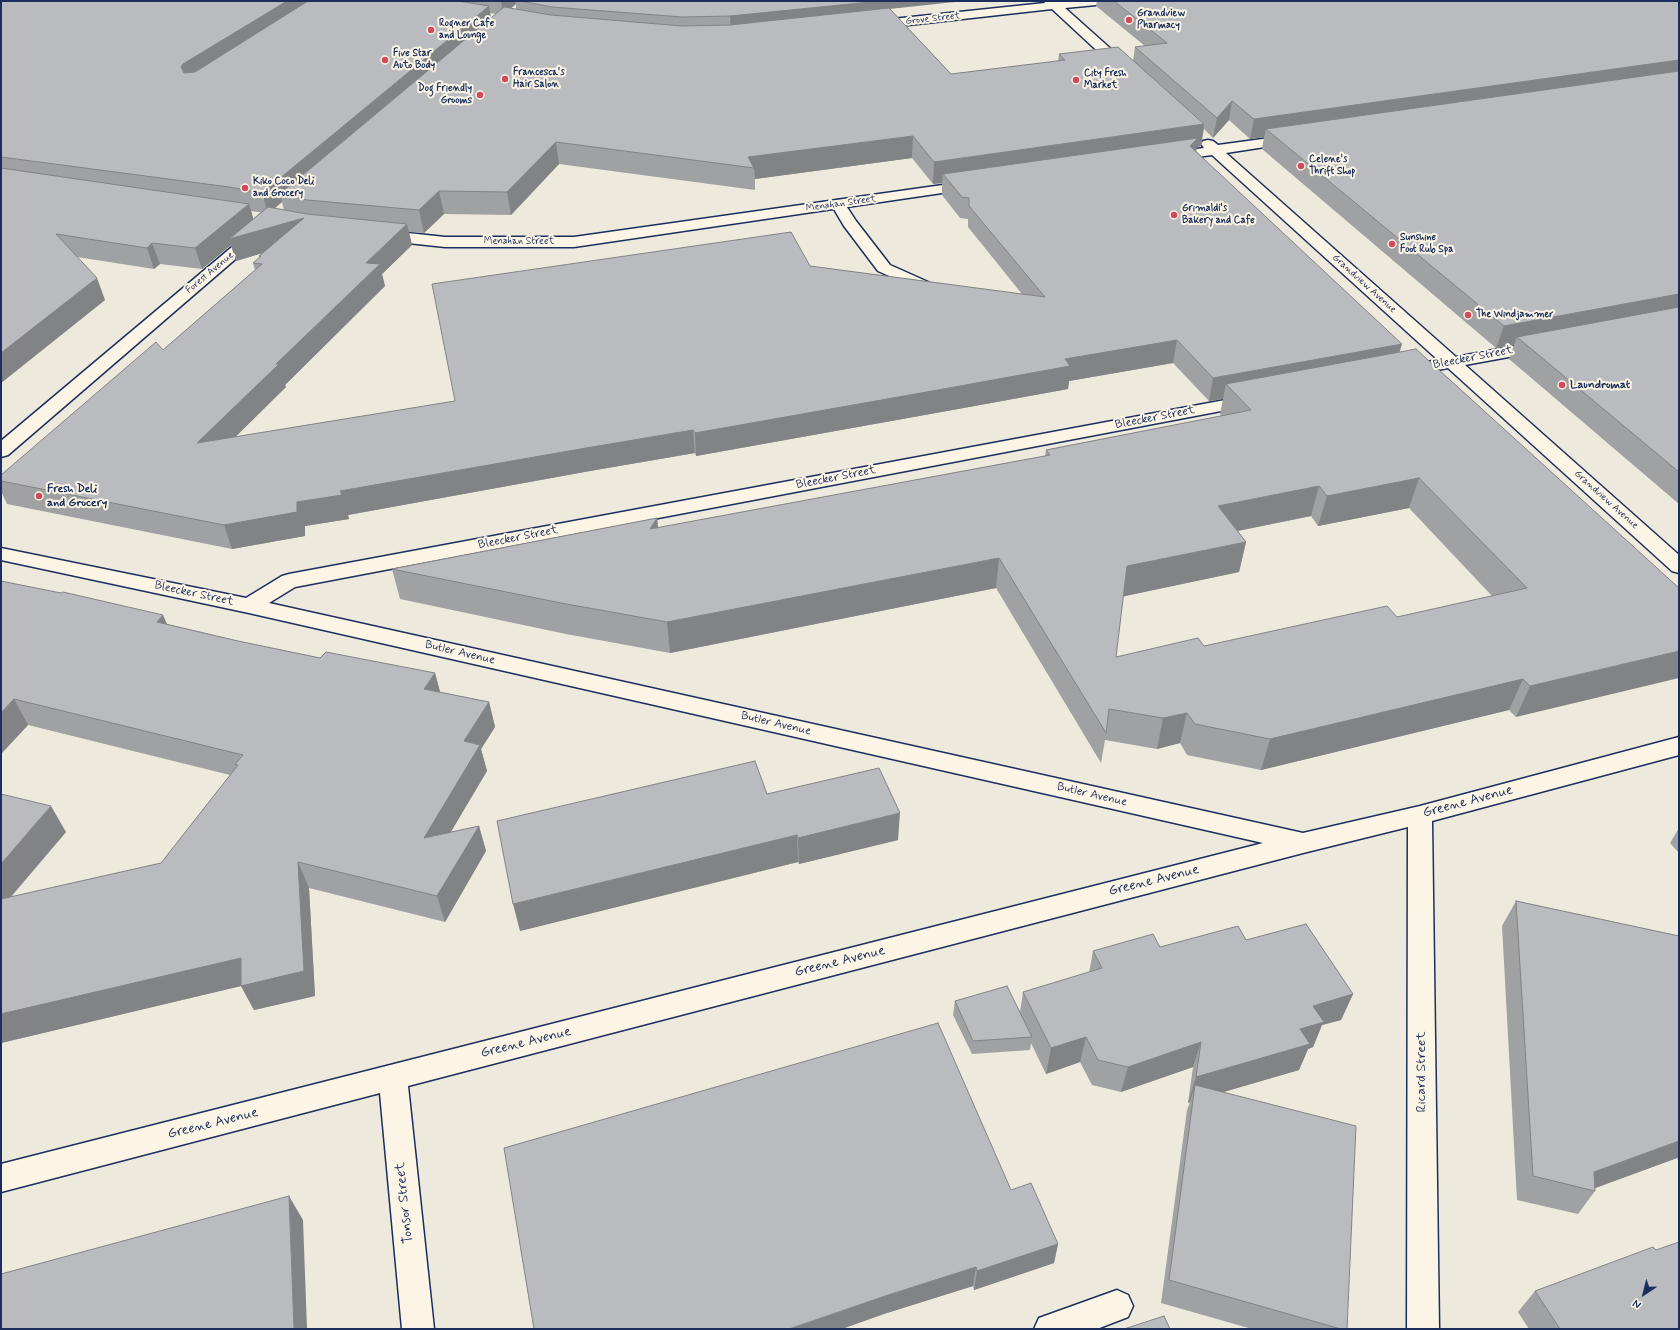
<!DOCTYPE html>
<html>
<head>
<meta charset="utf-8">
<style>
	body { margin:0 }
	#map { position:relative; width:1680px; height:1330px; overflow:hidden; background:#eee9dd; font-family:Mynerve,sans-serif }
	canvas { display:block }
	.frame { position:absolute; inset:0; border:2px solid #1b2f5e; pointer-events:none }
	.north { position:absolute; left:1624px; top:1274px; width:40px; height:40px; -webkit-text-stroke:3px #fcf5e5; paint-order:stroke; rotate:215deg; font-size:11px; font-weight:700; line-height:16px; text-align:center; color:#1b2f5e }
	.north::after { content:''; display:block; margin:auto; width:14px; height:18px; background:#1b2f5e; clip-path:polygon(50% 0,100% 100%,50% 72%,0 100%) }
</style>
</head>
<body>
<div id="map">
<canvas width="1680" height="1330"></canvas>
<div class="frame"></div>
<div class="north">N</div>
</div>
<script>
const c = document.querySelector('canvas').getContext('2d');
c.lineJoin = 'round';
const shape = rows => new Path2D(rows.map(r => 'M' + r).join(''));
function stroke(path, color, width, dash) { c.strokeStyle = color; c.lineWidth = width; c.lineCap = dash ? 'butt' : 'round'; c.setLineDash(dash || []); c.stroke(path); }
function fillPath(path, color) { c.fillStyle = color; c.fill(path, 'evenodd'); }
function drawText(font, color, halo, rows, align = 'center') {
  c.font = font + ' Mynerve,sans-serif'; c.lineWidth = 4; c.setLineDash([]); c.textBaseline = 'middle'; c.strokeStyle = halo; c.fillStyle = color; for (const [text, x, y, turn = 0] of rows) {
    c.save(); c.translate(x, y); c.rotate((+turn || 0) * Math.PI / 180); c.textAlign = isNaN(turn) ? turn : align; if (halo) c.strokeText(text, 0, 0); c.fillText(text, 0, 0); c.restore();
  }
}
const service = shape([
	[838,200,843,201,856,221,890,265,937,286,939,289,937,292,931,294,925,292,878,271,844,226,831,204,833,201,838,200],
	[1117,1290,1128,1295,1133,1306,1128,1317,1097,1329,1034,1329,1039,1318,1117,1290]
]);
const minor = shape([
	[1044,1,1102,1,1100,3,1096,5,1065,8,1130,66,1131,69,1130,72,1120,72,1052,9,873,29,869,28,867,25,869,22,873,21,1045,3,1044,1],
	[1292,135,1297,136,1299,139,1297,142,1226,153,1456,357,1541,341,1547,342,1550,346,1547,350,1465,365,1679,555,1679,573,1672,571,1448,368,1405,376,1399,375,1396,371,1399,367,1438,360,1212,155,1167,161,1162,160,1160,157,1162,154,1167,153,1204,148,1201,144,1203,141,1208,140,1213,141,1218,145,1292,135],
	[971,181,976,182,978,185,976,188,574,247,445,247,380,240,375,238,372,235,375,232,380,230,445,237,574,237,971,181],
	[1252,395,1258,396,1261,400,1258,404,295,587,269,603,1303,833,1420,806,1679,737,1679,755,1432,821,1439,1329,1407,1329,1408,827,1303,853,408,1086,434,1329,402,1329,380,1093,1,1192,1,1164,1263,843,249,613,1,560,1,548,246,598,282,576,289,574,1252,395]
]);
const tertiary = shape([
	[256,229,261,231,264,234,261,237,8,455,1,457,1,441,251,231,256,229]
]);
stroke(service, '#1b2f5e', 3);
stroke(minor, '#1b2f5e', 3);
stroke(tertiary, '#1b2f5e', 3);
fillPath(service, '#fcf5e5');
fillPath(minor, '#fcf5e5');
fillPath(tertiary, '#fcf5e5');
fillPath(shape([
	[1,1,520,1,890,9,951,74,1058,61,1059,54,1133,61,1135,47,1145,46,1096,6,1097,1,1679,1,1679,504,1509,359,1514,345,1496,348,1262,149,1264,137,1250,139,1229,120,1213,138,1204,129,1201,146,1197,147,1196,151,1399,353,1679,588,1516,717,1509,710,1261,770,1187,755,1180,743,1157,749,1105,740,1101,763,996,588,670,653,566,634,400,599,392,569,657,518,658,528,1045,456,1046,450,1222,416,1220,414,1223,399,1209,401,1173,363,1069,381,1068,389,947,411,696,456,695,453,590,471,348,515,349,519,305,526,305,536,232,549,7,504,1,491,1,475,163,350,255,270,253,263,259,258,259,256,262,253,236,261,231,245,202,269,160,264,154,269,77,257,105,300,1,383],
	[516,4,516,9,511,8],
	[490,13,496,14,491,18],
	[912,158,933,184,942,183,942,195,960,218,968,219,968,227,1022,294,810,266,455,401,235,437,286,387,285,385,385,286,382,274,412,245,409,232,424,233,444,214,511,215,559,164,755,190,755,179],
	[282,202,284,210,275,208],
	[251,211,258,212,261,212,253,219],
	[1409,508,1492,596,1397,617,1204,646,1116,657,1123,596,1239,572,1246,542,1238,531,1311,516,1318,526],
	[1,581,167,624,238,641,320,658,435,673,440,692,489,702,495,727,481,749,487,771,450,832,479,826,486,851,445,922,309,888,315,996,254,1010,241,986,1,1043,1,794,66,832,11,897,161,863,230,775,28,725,1,754],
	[767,794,898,840,799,864,798,862,520,931],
	[1679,828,1679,853,1670,843],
	[1516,901,1679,936,1679,1162,1677,1158,1595,1188,1595,1191,1578,1214,1517,1200,1502,926],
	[1246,940,1353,994,1341,1020,1322,1025,1313,1047,1308,1049,1299,1070,1223,1092,1347,1329,1252,1329,1161,1303,1187,1110,1190,1102,1188,1103,1193,1067,1121,1092,1092,1085,1080,1062,1046,1074,1031,1043,1030,1050,972,1054,953,1015,955,1001,1020,1012,1023,992,1089,973,1093,951,1160,947],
	[1011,1190,1058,1244,1054,1263,974,1290,973,1286,887,1313],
	[1656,1250,1679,1329,1529,1329,1518,1312,1535,1291]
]), '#a0a1a3');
fillPath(shape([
	[287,1,320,1,189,83,181,67,183,64],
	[501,1,515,1,516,4,503,15],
	[873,1,964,1,880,10,731,34,730,16],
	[489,6,492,24,280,194,282,202,268,214,262,193],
	[1679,60,1679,78,1266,129,1264,137,1250,139,1254,119],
	[1232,101,1229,120,1213,138,1217,118],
	[1204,124,1201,146,1197,147,1195,158,943,174,942,183,933,184,934,162],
	[913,136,912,158,755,179,754,168,748,157],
	[556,142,559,164,511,215,507,192],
	[439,191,444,214,424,233,419,210],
	[249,204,255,224,304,218,310,239,236,261,231,245,202,269,195,248],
	[407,224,412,245,382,274,385,286,285,385,286,387,205,467,197,443,276,364,366,263],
	[152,243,160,264,154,269,147,248],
	[97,278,105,300,1,383,1,353],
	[1679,294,1679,314,1517,337,1514,345,1496,348,1504,326],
	[1177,340,1173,363,1069,381,1068,389,947,411,696,456,695,433,1065,359],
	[1402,344,1395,367,1226,384,1223,399,1209,401,1213,378],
	[693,430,695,453,590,471,348,515,349,519,305,526,305,536,232,549,224,525,297,502,340,491,586,448],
	[1419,478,1409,508,1318,526,1327,496],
	[1319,486,1311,516,1212,536,1218,506],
	[657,518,660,548,650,529],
	[1246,542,1239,572,1121,597,1127,566],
	[999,558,996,588,670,653,667,622],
	[163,615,174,640,157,622],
	[1679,651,1679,678,1516,717,1530,686],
	[435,673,442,699,424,689],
	[1523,679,1509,710,1261,770,1270,739],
	[14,699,28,725,1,754,1,713],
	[489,702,495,727,481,749,487,771,432,864,424,838,464,741],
	[1187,713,1180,743,1157,749,1163,718],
	[51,806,66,832,1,908,1,864],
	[900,813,898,840,799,864,798,838],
	[479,826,486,851,445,922,437,896],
	[797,835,798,862,520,931,513,904],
	[298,862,309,888,315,996,254,1010,241,986,1,1043,1,1014],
	[1353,994,1341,1020,1322,1025,1313,1047,1308,1049,1299,1070,1193,1101,1195,1085,1190,1102,1188,1103,1196,1077,1300,1029,1313,1006],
	[1086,1037,1080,1062,1046,1074,1051,1048],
	[1201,1042,1193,1067,1121,1092,1128,1067],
	[1679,1141,1679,1156,1677,1158,1590,1190,1594,1172],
	[289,1196,303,1220,307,1329,294,1329],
	[1058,1244,1054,1263,974,1290,977,1271],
	[976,1267,973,1286,887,1313,842,1329,789,1329,888,1295]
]), '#828385');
const building = shape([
	[1,1,287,1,183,64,181,67,184,73,195,72,308,1,458,1,489,6,262,193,229,187,1,157,1,1],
	[520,1,880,1,730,16,682,17,552,7,520,1],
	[1114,1,1679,1,1679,60,1254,119,1232,101,1217,118,1135,47,1167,43,1114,1],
	[504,7,551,15,682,26,730,25,889,8,951,74,1065,60,1059,54,1118,47,1204,124,934,162,913,136,748,157,754,168,556,142,507,192,439,191,419,210,307,200,280,194,504,7],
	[1679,71,1679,294,1504,326,1266,129,1679,71],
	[1198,138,1190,146,1402,344,1213,378,1177,340,1065,359,1070,366,949,388,695,433,693,430,586,448,340,491,342,495,297,502,297,512,224,525,1,481,1,475,156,342,163,350,262,264,253,263,261,256,259,256,304,218,229,239,268,207,307,214,407,224,366,263,380,264,276,364,279,364,197,443,455,401,432,284,791,232,810,266,1045,297,969,206,969,198,962,197,943,174,1198,138],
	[1,168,249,204,195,248,152,243,147,248,56,234,97,278,1,353,1,168],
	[1679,307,1679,472,1517,337,1679,307],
	[1416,349,1679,588,1679,651,1530,686,1523,679,1270,739,1195,724,1187,713,1163,718,1109,709,1106,733,999,558,667,622,561,603,392,569,657,518,650,529,1050,455,1046,450,1251,410,1226,384,1416,349],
	[1419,478,1527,588,1397,617,1387,606,1204,646,1198,638,1116,657,1127,566,1246,542,1218,506,1319,486,1327,496,1419,478],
	[1,581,61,593,63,592,163,615,157,622,238,641,320,658,326,652,435,673,424,689,489,702,464,741,480,745,424,838,479,826,437,896,298,862,304,971,241,986,241,958,1,1014,1,899,161,863,238,765,235,764,243,755,14,699,1,713,1,581],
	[755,761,767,794,879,768,900,813,798,838,797,835,513,904,497,821,755,761],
	[1,794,51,806,1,864,1,794],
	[1516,901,1679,936,1679,1141,1594,1172,1595,1191,1533,1176,1516,901],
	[1306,924,1353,994,1313,1006,1324,1022,1300,1029,1310,1044,1196,1077,1201,1042,1128,1067,1098,1060,1086,1037,1051,1048,1023,992,1102,968,1093,951,1153,934,1160,947,1238,926,1246,940,1306,924],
	[1007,986,1032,1037,973,1041,955,1001,1007,986],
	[938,1023,1011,1190,1031,1183,1058,1244,977,1271,976,1267,888,1295,789,1329,534,1329,504,1148,938,1023],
	[1195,1085,1356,1126,1347,1329,1341,1329,1169,1280,1195,1085],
	[289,1196,294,1329,1,1329,1,1274,289,1196],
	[1679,1242,1679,1329,1560,1329,1535,1291,1653,1247,1656,1250,1679,1242],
	[1164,1316,1170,1329,1124,1329,1164,1316]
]);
fillPath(building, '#babbbe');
stroke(building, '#828385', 1);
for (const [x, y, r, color] of [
	[1129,20,4,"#d1495b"],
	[431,30,4,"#d1495b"],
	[385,60,4,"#d1495b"],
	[505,79,4,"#d1495b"],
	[1076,80,4,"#d1495b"],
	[480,95,4,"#d1495b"],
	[1301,166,4,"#d1495b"],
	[245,188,4,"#d1495b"],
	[1174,215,4,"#d1495b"],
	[1392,244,4,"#d1495b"],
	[1468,315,4,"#d1495b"],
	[1562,385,4,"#d1495b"],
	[39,496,4,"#d1495b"]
]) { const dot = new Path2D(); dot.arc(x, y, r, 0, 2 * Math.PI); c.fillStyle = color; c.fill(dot); stroke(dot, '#fcf5e5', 1.5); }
drawText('bold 10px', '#1b2f5e', '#fcf5e5', [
	["Grandview",1137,14],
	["Pharmacy",1137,26],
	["Rogner Cafe",439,24],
	["and Lounge",439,36],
	["Five Star",393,54],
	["Auto Body",393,66],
	["Francesca's",513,73],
	["Hair Salon",513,85],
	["City Fresh",1084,74],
	["Market",1084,86],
	["Dog Friendly",472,89,"right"],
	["Grooms",472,101,"right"],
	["Celene's",1309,160],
	["Thrift Shop",1309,172],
	["Kiko Coco Deli",253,182],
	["and Grocery",253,194],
	["Grimaldi's",1182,209],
	["Bakery and Cafe",1182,221],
	["Sunshine",1400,238],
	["Foot Rub Spa",1400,250],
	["The Windjammer",1476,315]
], 'left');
drawText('10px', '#1b2f5e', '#fcf5e5', [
	["Grove Street",933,19,-6],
	["Menahan Street",841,204,-8],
	["Menahan Street",519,242],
	["Forest Avenue",210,273,-40],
	["Grandview Avenue",1364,284,42],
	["Grandview Avenue",1606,500,42]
]);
drawText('12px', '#1b2f5e', '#fcf5e5', [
	["Bleecker Street",1473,358,-11],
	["Bleecker Street",1155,418,-11],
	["Bleecker Street",836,478,-11],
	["Bleecker Street",518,538,-11],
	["Bleecker Street",194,594,12],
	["Butler Avenue",460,653,13],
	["Butler Avenue",776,724,13],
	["Butler Avenue",1092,795,13]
]);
drawText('bold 12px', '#1b2f5e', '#fcf5e5', [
	["Laundromat",1570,385],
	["Fresh Deli",47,489],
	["and Grocery",47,503]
], 'left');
drawText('14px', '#1b2f5e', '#fcf5e5', [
	["Greene Avenue",1468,802,-15],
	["Greene Avenue",1154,881,-14],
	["Greene Avenue",840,962,-14],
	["Greene Avenue",526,1043,-14],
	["Ricard Street",1422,1072,-90],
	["Greene Avenue",213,1124,-14],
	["Tonsor Street",405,1203,-96]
]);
</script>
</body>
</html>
